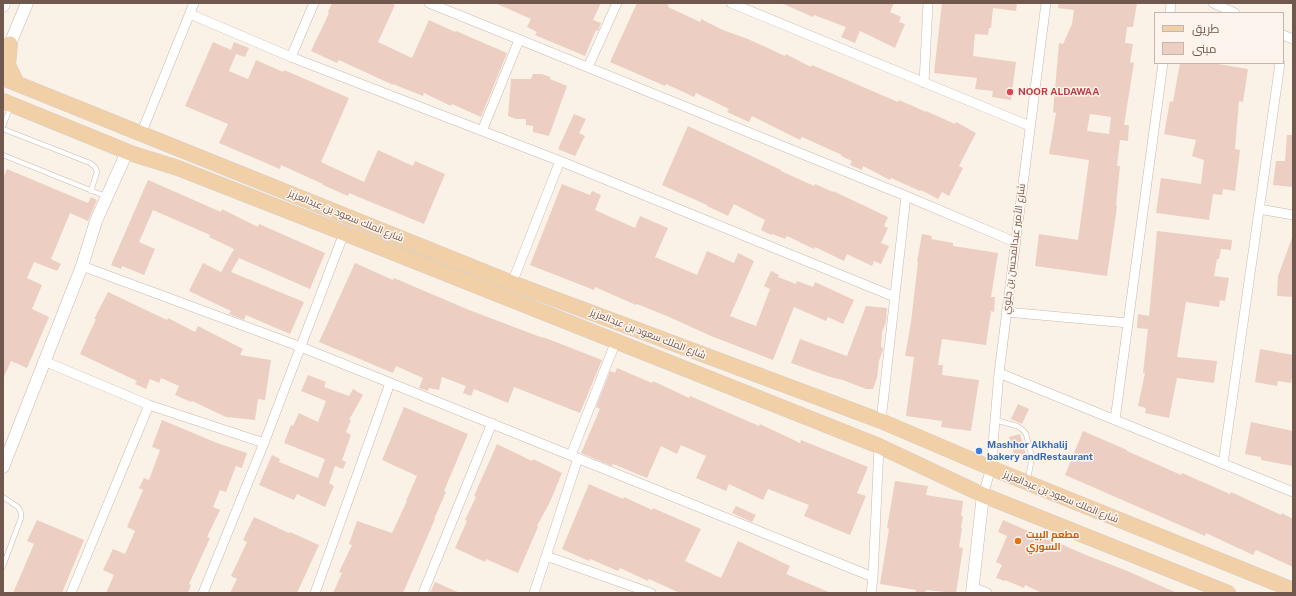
<!DOCTYPE html>
<html>
<head>
<meta charset="utf-8">
<style>
	body { margin:0 }
	#map { position:relative; width:1296px; height:596px; overflow:hidden; background:#faf1e7; font-family:"Public Sans",Cairo,sans-serif }
	canvas { display:block }
	.frame { position:absolute; inset:0; border:4px solid #71584e; pointer-events:none }
	.legend { position:absolute; left:1154px; top:12px; width:130px; height:52px; box-sizing:border-box; background:#fdf5ed; border:1px solid #c5b6ad; margin:0; padding:5px 7px; list-style:none; font-size:12px; color:#71584e }
	.legend li { display:flex; align-items:center; gap:8px; height:20px }
	.legend b { width:20px; border:1px solid #c5b6ad }
</style>
</head>
<body>
<div id="map">
<canvas width="1296" height="596"></canvas>
<div class="frame"></div>
<ul class="legend">
<li><b style="height:5px;background:#f1cfa7"></b>طريق</li>
<li><b style="height:11px;background:#eccfc2"></b>مبنى</li>
</ul>
</div>
<script>
const c = document.querySelector('canvas').getContext('2d');
c.lineJoin = 'round';
function fillPath(path, color) { c.fillStyle = color; c.fill(path, 'evenodd'); }
const shape = rows => new Path2D(rows.map(r => 'M' + r).join(''));
function stroke(path, color, width, dash) { c.strokeStyle = color; c.lineWidth = width; c.lineCap = dash ? 'butt' : 'round'; c.setLineDash(dash || []); c.stroke(path); }
function drawText(font, color, halo, rows, align = 'center') {
  c.font = font + ' "Public Sans",Cairo,sans-serif'; c.lineWidth = 3; c.setLineDash([]); c.textBaseline = 'middle'; c.strokeStyle = halo; c.fillStyle = color; for (const [text, x, y, turn = 0] of rows) {
    c.save(); c.translate(x, y); c.rotate((+turn || 0) * Math.PI / 180); c.textAlign = isNaN(turn) ? turn : align; if (halo) c.strokeText(text, 0, 0); c.fillText(text, 0, 0); c.restore();
  }
}
fillPath(shape([
	[332,3,390,3,395,5,378,42,412,58,429,20,455,32,456,31,507,53,481,117,452,104,451,106,424,93,423,96,393,84,393,85,339,60,337,63,311,51,329,13,328,12],
	[495,3,601,3,593,20,601,23,598,31,596,30,585,56,535,35,537,32,527,27,531,19],
	[637,3,664,3,669,5,668,7,700,22,701,19,723,30,748,39,785,56,786,54,811,67,812,65,898,102,899,100,926,112,926,111,955,124,956,122,976,133,959,166,963,168,949,196,942,192,938,199,921,190,920,191,891,178,890,180,863,166,862,170,850,165,852,161,841,156,842,155,802,137,800,140,752,116,749,122,727,112,729,109,696,93,694,97,666,84,665,86,610,62],
	[781,3,894,3,890,12,901,17,899,22,905,24,895,48,860,31,855,43,841,37,846,27,814,15,813,17],
	[942,3,1017,3,1016,11,993,8,991,28,989,28,988,35,975,34,973,56,1016,62,1011,100,992,97,993,91,975,89,977,78,934,73],
	[1059,3,1137,3,1133,27,1127,27,1125,43,1133,44,1130,62,1134,63,1124,125,1129,125,1128,141,1120,140,1117,166,1120,166,1116,205,1117,205,1116,214,1107,276,1035,266,1039,234,1078,240,1089,160,1049,154,1056,113,1053,112,1059,43,1063,44,1072,24,1074,10,1058,8],
	[1090,114,1111,117,1109,134,1087,131],
	[213,42,231,50,234,42,249,48,245,57,236,54,229,71,248,79,256,60,283,72,284,70,349,98,321,162,364,182,378,150,413,166,415,161,445,174,424,224,349,193,348,196,323,185,323,184,281,165,280,169,219,143,228,124,185,106],
	[1180,63,1212,63,1248,69,1243,102,1239,101,1235,149,1240,150,1235,191,1223,189,1222,195,1213,194,1209,220,1156,213,1161,178,1201,184,1204,160,1192,156,1196,140,1164,134,1170,101,1173,102],
	[533,74,542,74,550,77,550,79,567,86,549,136,533,132,533,126,526,125,526,119,516,119,508,116,511,79,531,79],
	[574,114,586,119,579,133,585,136,575,156,558,149],
	[688,126,781,170,781,171,814,186,815,184,833,192,833,191,888,217,884,226,888,228,881,243,889,246,881,264,874,261,872,266,847,254,844,261,815,247,814,249,787,236,785,239,772,234,771,235,761,230,765,220,734,204,728,216,707,206,707,205,662,185],
	[1287,135,1293,135,1293,187,1273,185,1276,161,1285,161],
	[7,169,88,203,91,197,97,200,88,221,70,213,51,259,61,264,57,271,34,262,27,278,42,285,32,309,49,317,27,368,11,361,3,379,3,178],
	[148,180,221,212,222,209,258,227,259,224,325,253,310,289,239,258,231,272,304,302,290,334,246,315,244,320,229,314,231,311,189,291,203,263,221,272,234,249,209,237,210,235,153,210,139,242,155,249,144,275,122,266,121,269,111,265],
	[562,184,590,195,592,191,601,195,595,210,635,228,640,216,668,228,655,257,697,275,707,251,734,263,738,253,754,261,730,316,756,326,770,289,764,286,771,271,779,275,778,277,796,284,797,281,813,287,815,282,854,300,843,324,828,317,826,321,794,307,773,360,711,336,667,316,637,304,636,305,595,287,594,290,530,265],
	[1157,231,1232,240,1231,250,1221,249,1219,259,1217,259,1214,276,1229,278,1225,301,1220,300,1219,307,1186,302,1177,357,1217,361,1214,383,1177,378,1169,418,1145,413,1146,408,1138,406,1145,373,1143,373,1148,329,1137,328,1138,314,1149,316],
	[922,234,932,236,931,239,953,243,953,246,998,253,991,297,995,297,994,312,991,311,986,345,942,339,938,365,943,365,942,375,979,380,971,431,941,427,942,421,906,416,914,357,905,356,911,322,918,262,917,262],
	[1292,238,1293,239,1293,297,1277,296,1278,276],
	[355,263,393,280,394,278,469,310,543,338,543,337,602,360,580,413,514,387,508,403,474,389,471,396,463,393,466,386,442,377,439,390,429,388,428,391,419,388,423,378,396,366,393,373,319,342],
	[108,292,167,320,168,318,195,332,198,326,243,349,240,355,271,360,265,400,258,399,255,420,226,417,192,401,191,402,175,395,179,386,161,378,159,383,150,379,146,389,135,384,137,381,80,354,96,319,94,319],
	[866,306,887,308,886,322,882,332,881,347,883,348,883,350,879,361,877,378,873,389,866,389,843,380,830,377,791,363,800,339,847,356],
	[1260,349,1293,355,1293,372,1291,383,1278,381,1277,386,1255,382],
	[617,368,652,383,653,381,689,398,690,396,759,426,760,424,800,443,801,440,868,467,857,493,866,496,850,535,804,516,809,505,768,489,763,500,729,484,726,491,696,478,706,456,681,445,677,454,661,446,647,478,613,464,612,466,581,453,600,409,596,407,610,371,615,373],
	[308,375,326,382,324,387,349,396,353,389,363,395,349,420,351,420,346,432,351,435,342,460,346,462,343,469,335,466,329,483,334,486,325,507,297,494,294,500,259,485,272,455,280,459,279,462,318,478,325,459,284,443,291,425,293,426,299,413,318,422,326,401,301,391],
	[1018,404,1029,409,1022,424,1011,419],
	[404,407,468,434,444,491,446,492,434,519,435,519,403,593,333,593,342,573,339,572,352,545,349,544,357,521,392,533,407,501,406,501,417,476,382,460],
	[162,420,217,443,247,453,242,468,236,466,226,492,220,490,213,507,220,510,207,537,210,538,189,584,191,585,188,593,106,593,114,575,103,570,113,549,125,554,135,531,127,527,143,490,139,488,144,478,149,480,160,450,152,447],
	[1251,422,1293,431,1293,466,1261,460,1261,457,1245,454],
	[1083,431,1127,450,1127,451,1181,475,1182,473,1230,494,1231,492,1281,515,1282,513,1293,519,1293,567,1256,550,1253,555,1206,533,1205,536,1065,475],
	[1020,434,1026,455,1015,458,1009,437],
	[497,444,532,461,533,459,562,473,550,502,537,526,538,527,518,573,486,559,485,562,455,548,467,521,465,520,476,497,474,496],
	[895,481,928,486,926,495,963,501,961,516,963,516,961,528,962,528,959,547,963,548,956,593,926,590,925,593,922,593,916,592,916,590,880,584,889,529,887,528],
	[589,484,623,499,624,497,652,510,653,508,701,529,685,561,721,578,738,541,790,566,786,574,831,593,680,593,649,579,648,581,620,568,618,571,590,559,589,561,562,549],
	[736,506,756,515,752,522,732,513],
	[254,517,289,533,290,532,319,545,297,593,230,593,237,579,231,576,247,542,243,540],
	[37,520,84,540,62,593,13,593,34,544,27,541],
	[1003,520,1053,542,1054,541,1086,555,1125,570,1177,593,1042,593,1025,585,1024,588,1005,580,1005,581,996,578,1002,565,996,562,1007,536,998,532],
	[435,582,460,593,430,593]
]), '#eccfc2');
const service = shape([
	[3,126,11,106],
	[3,129,90,163,95,167,97,172,91,191],
	[3,155,105,196],
	[995,420,1017,426,1023,430,1026,434,1032,457,1028,479],
	[3,497,18,507,21,513,21,518,3,566]
]);
const minor = shape([
	[429,3,906,196,1015,242],
	[731,3,1030,126],
	[1213,3,1235,13],
	[1170,13,1171,3],
	[190,14,291,57,560,161,895,297],
	[1283,35,1293,39],
	[291,57,314,3],
	[588,67,617,3],
	[924,83,928,3],
	[482,131,519,40],
	[141,134,194,3],
	[1259,209,1293,215],
	[82,266,301,347,873,577],
	[512,283,560,161],
	[1006,312,1128,323],
	[44,361,149,405,264,443],
	[999,373,1293,492],
	[1115,420,1163,63],
	[881,421,906,196],
	[571,455,616,341],
	[1223,464,1280,63],
	[983,495,991,468,999,373,1046,3],
	[546,556,651,593],
	[972,587,987,593],
	[71,593,149,405],
	[203,593,264,443,344,233],
	[315,593,390,383],
	[423,593,492,423],
	[534,593,578,458],
	[871,593,873,577,879,446]
]);
const tertiary = shape([
	[3,6,4,3],
	[5,51,10,44,27,3],
	[3,467,82,266,96,221,127,152],
	[972,593,983,495]
]);
const primary = shape([
	[10,44,8,65,17,84],
	[3,78,512,283,881,421,991,468,1293,590],
	[3,101,133,154,178,168,344,233,879,446,983,495,1228,593]
]);
stroke(service, '#cbb9af', 5.5);
stroke(minor, '#cbb9af', 10);
stroke(tertiary, '#cbb9af', 13);
stroke(primary, '#d7d0cd', 16);
stroke(service, '#fff', 4.5);
stroke(minor, '#fff', 9);
stroke(tertiary, '#fff', 12);
stroke(primary, '#f1cfa7', 15);
for (const [x, y, r, color] of [
	[1010,92,4,"#e0444e"],
	[979,451,4,"#3f7fe0"],
	[1018,541,4,"#e8710a"]
]) { const dot = new Path2D(); dot.arc(x, y, r, 0, 2 * Math.PI); c.fillStyle = color; c.fill(dot); stroke(dot, '#fdf5ed', 1.5); }
drawText('bold 10px', '#be3a42', '#fdf5ed', [
	["NOOR ALDAWAA",1018,92]
], 'left');
drawText('10px', '#71584e', '#fdf5ed', [
	["شارع الملك سعود بن عبدالعزيز",346,216,22],
	["شارع الأمير عبدالمحسن بن جلوي",1014,249,-83],
	["شارع الملك سعود بن عبدالعزيز",648,334,21],
	["شارع الملك سعود بن عبدالعزيز",1061,497,22]
]);
drawText('bold 10px', '#366cbe', '#fdf5ed', [
	["Mashhor Alkhalij",987,445],
	["bakery andRestaurant",987,457]
], 'left');
drawText('bold 10px', '#c56008', '#fdf5ed', [
	["مطعم البيت",1026,535],
	["السوري",1026,547]
], 'left');
</script>
</body>
</html>
